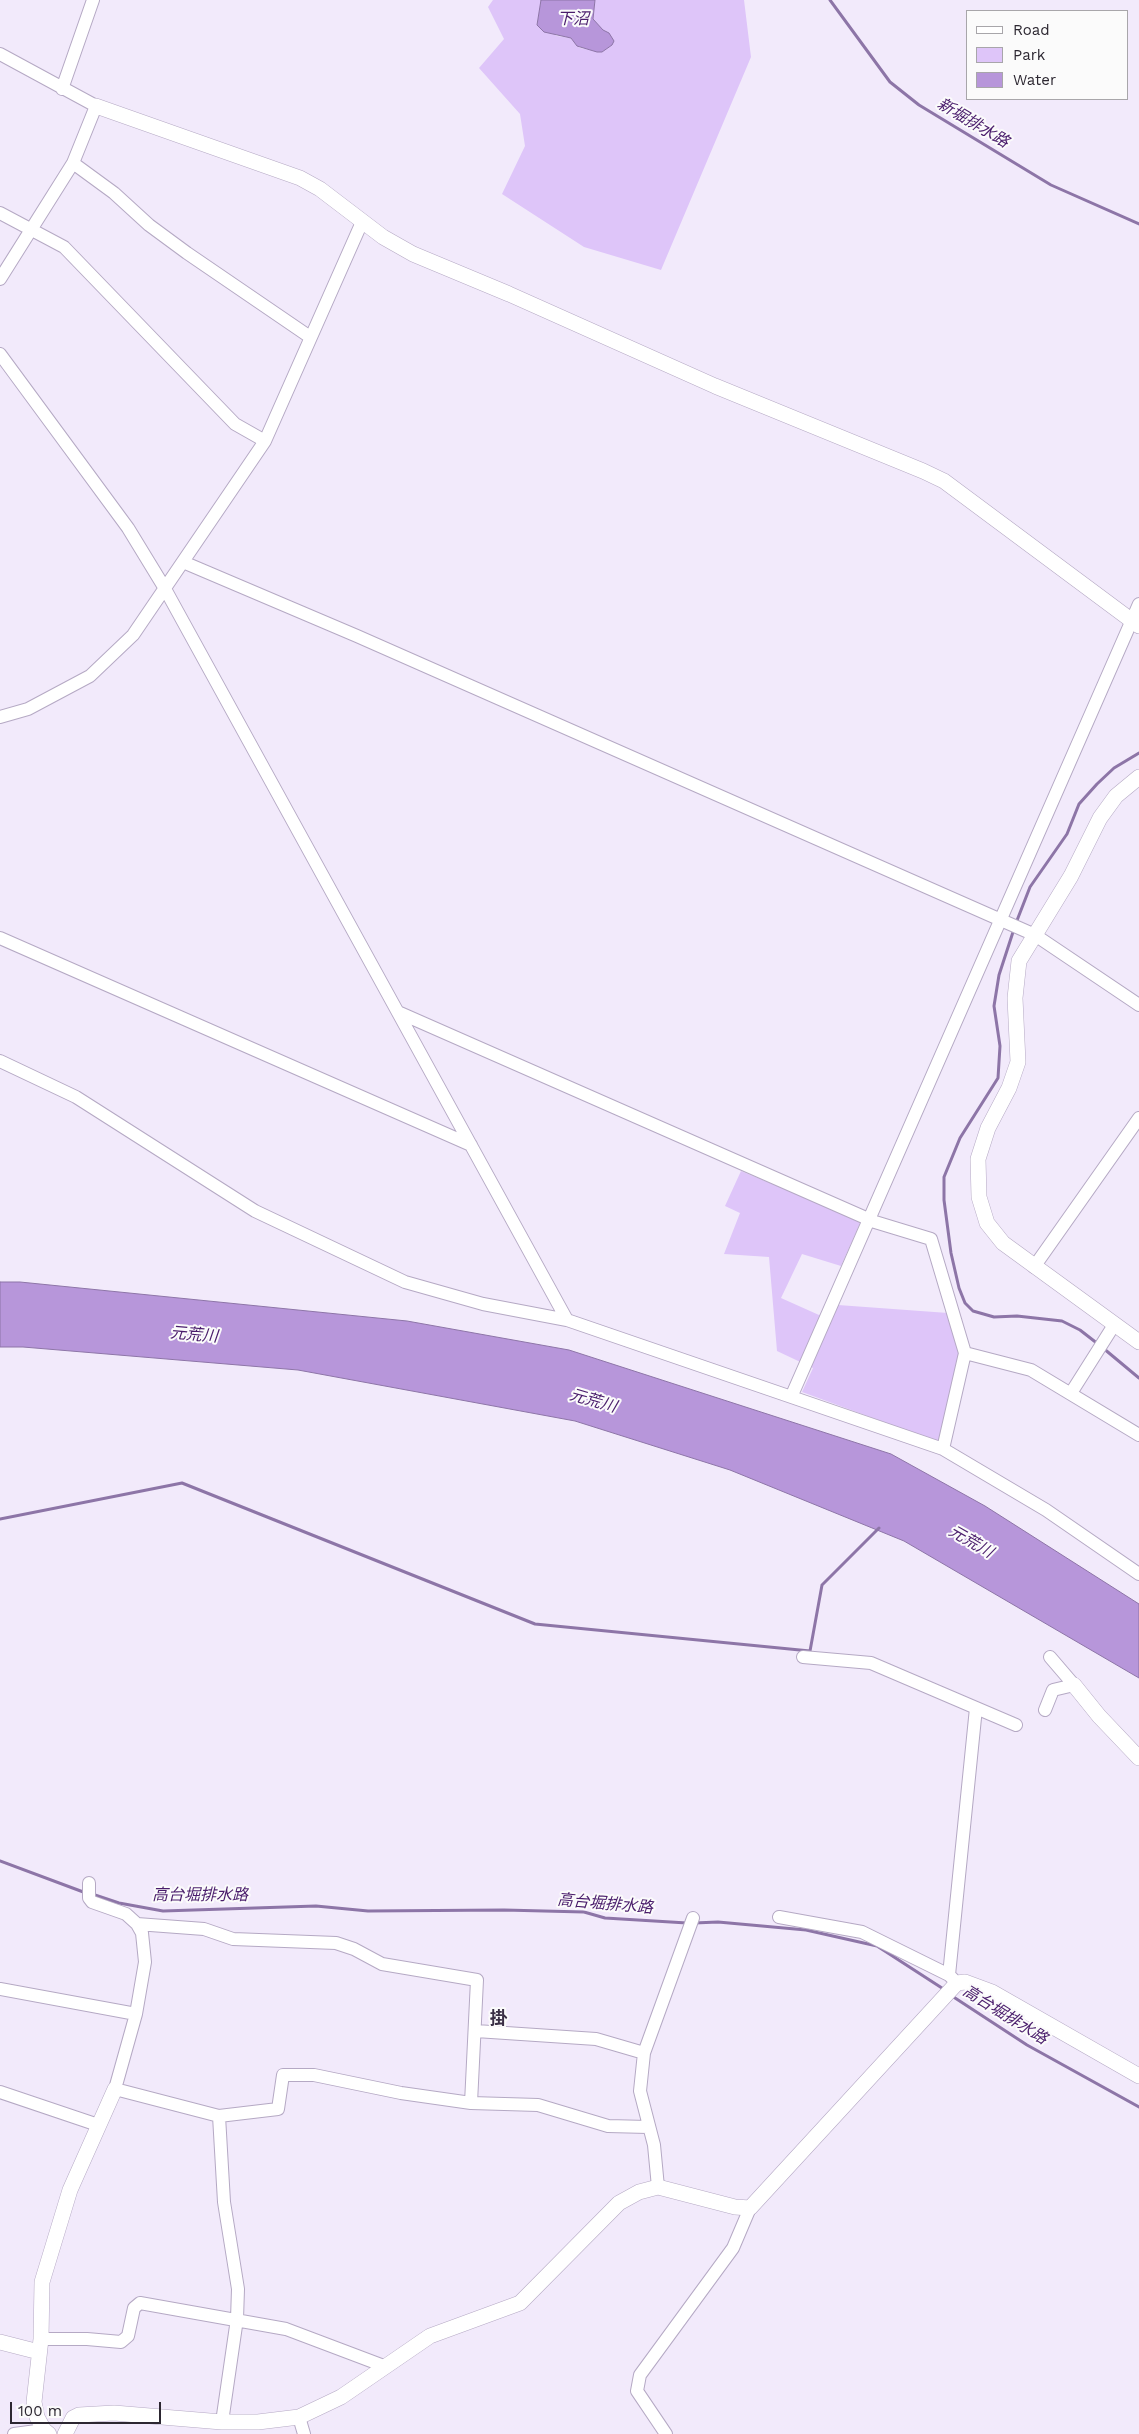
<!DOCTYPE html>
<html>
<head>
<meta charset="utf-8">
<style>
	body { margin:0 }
	#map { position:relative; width:1139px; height:2434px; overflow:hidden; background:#f2eafb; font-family:"Work Sans",sans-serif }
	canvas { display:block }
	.legend { position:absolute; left:966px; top:10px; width:162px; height:90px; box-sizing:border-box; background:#fbfbfb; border:1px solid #a8a6aa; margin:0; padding:6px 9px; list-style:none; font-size:15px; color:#2c2731 }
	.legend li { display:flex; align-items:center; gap:10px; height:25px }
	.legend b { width:25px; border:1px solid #a8a6aa }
	.scale { position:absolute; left:10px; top:2402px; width:151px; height:22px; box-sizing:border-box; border:2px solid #2c2731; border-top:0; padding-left:6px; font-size:15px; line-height:18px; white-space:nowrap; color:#2c2731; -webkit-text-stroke:4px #fbfbfb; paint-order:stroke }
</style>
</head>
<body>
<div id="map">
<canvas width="1139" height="2434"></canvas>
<ul class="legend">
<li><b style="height:6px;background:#fff"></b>Road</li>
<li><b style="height:14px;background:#dec5f9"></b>Park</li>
<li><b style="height:14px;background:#b796da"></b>Water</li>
</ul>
<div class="scale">100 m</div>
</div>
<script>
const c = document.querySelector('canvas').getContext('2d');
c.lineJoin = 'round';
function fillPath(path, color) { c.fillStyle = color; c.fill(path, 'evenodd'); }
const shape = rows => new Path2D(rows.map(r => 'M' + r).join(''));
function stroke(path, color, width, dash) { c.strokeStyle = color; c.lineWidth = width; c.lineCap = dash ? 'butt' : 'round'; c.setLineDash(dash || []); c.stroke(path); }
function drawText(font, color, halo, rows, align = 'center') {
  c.font = font + ' "Work Sans","Noto Sans JP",sans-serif'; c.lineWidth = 4; c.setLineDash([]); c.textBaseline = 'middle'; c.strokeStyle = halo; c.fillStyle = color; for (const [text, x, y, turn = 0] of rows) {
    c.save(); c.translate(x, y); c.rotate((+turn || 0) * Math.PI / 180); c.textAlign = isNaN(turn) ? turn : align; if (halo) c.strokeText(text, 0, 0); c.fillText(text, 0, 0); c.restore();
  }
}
fillPath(shape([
	[493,0,541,0,537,25,557,36,571,38,580,48,602,52,612,45,593,19,595,0,744,0,751,57,661,270,584,247,502,194,525,146,520,114,479,68,504,39,488,7],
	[741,1171,861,1221,841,1266,802,1254,781,1298,819,1315,838,1305,948,1313,960,1358,941,1443,802,1392,813,1368,777,1351,769,1257,724,1254,740,1213,725,1206]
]), '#dec5f9');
const water = shape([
	[541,0,595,0,593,19,603,30,609,33,614,41,612,45,602,52,597,52,577,46,571,38,544,32,537,25,541,0],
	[0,1282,20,1282,407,1321,569,1350,891,1454,985,1506,1139,1604,1139,1678,904,1541,730,1470,575,1421,298,1370,23,1347,0,1347,0,1282]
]);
fillPath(water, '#b796da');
stroke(water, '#8d75a7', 1);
stroke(shape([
	[830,0,890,82,919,105,1051,185,1139,224],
	[1016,923,1030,887,1067,834,1079,804,1097,784,1114,768,1139,753],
	[1014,929,999,975,994,1006,1000,1046,998,1078,960,1138,944,1177,944,1200,951,1253,959,1288,965,1303,973,1311,994,1317,1017,1316,1062,1321,1080,1330,1098,1344],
	[1103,1348,1139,1378],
	[0,1519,182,1483,535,1624,810,1651,822,1585,879,1528],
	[0,1861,86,1893],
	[92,1894,119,1903,163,1911,316,1906,368,1911,504,1910,584,1912,605,1918,687,1923],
	[694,1923,718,1922,806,1930,877,1946,945,1990],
	[952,1996,1027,2045,1139,2107]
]), '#8d75a7', 3);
const minor = shape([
	[0,54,96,106,73,163,0,279],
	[62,89,93,0],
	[73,163,114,193,149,225,187,253,310,337],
	[0,213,64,247,235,424,265,441],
	[0,354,128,528,164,587,567,1320],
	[183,562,357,636,1035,935,1139,1005],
	[0,717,28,709,90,676,133,635,265,441,362,222],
	[0,938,471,1145],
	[400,1013,875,1222,931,1239,965,1353,1031,1370,1139,1435],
	[0,1061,76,1097,255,1211,405,1282,483,1304,567,1320,943,1449,1046,1510,1139,1574],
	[1034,1267,1139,1118],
	[1071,1393,1114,1325],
	[792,1395,1139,604],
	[943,1449,965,1353],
	[803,1657,871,1663,1016,1725],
	[1045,1710,1053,1690,1074,1685,1050,1657],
	[89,1883,89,1898,92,1902,126,1914,137,1924,142,1933,145,1962,136,2014,115,2089,219,2116,278,2109,283,2075,314,2075,401,2093,471,2103,538,2105,608,2126,648,2127],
	[779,1917,862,1932,949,1975,953,1979],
	[137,1924,204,1929,233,1939,336,1943,354,1949,382,1964,477,1980,471,2103],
	[949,1975,976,1708],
	[0,1989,136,2014],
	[476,2031,596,2039,644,2053],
	[0,2092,98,2125],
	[219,2116,224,2202,238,2289,237,2319,222,2422],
	[658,2187,654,2145,640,2091,644,2053,693,1918],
	[41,2339,87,2339,121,2342,128,2336,134,2308,140,2303,286,2329,384,2366],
	[299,2417,304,2434],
	[14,2434,44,2430],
	[666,2434,637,2391,640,2375,733,2248,750,2208]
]);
const tertiary = shape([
	[96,106,300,178,320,189,383,237,413,254,509,294,715,386,923,471,944,481,1139,626],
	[1139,777,1116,796,1100,818,1071,876,1019,961,1015,998,1018,1062,1009,1088,988,1128,978,1159,979,1197,987,1223,1003,1243,1139,1342],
	[1074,1685,1099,1716,1139,1758],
	[0,2342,39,2352],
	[49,2434,44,2430,37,2417,34,2402,41,2339,42,2282,70,2190,115,2089],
	[65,2434,73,2418,79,2415,114,2413,222,2422,258,2422,299,2417,341,2397,430,2336,520,2303,619,2203,639,2192,658,2187,735,2207,750,2208,957,1983,965,1982,992,1992,1139,2076]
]);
stroke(minor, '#b5a9c4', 14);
stroke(tertiary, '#b5a9c4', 16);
stroke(minor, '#fff', 12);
stroke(tertiary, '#fff', 15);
drawText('italic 16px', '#491c6b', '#fbfbfb', [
	["下沼",573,19],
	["新堀排水路",973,123,31],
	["元荒川",194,1335,5],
	["元荒川",593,1401,16],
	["元荒川",971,1542,30],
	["高台堀排水路",200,1895],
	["高台堀排水路",605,1904,5],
	["高台堀排水路",1005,2015,32]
]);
drawText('bold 18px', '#3a2f45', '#fbfbfb', [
	["掛",499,2019]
]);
</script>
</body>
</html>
